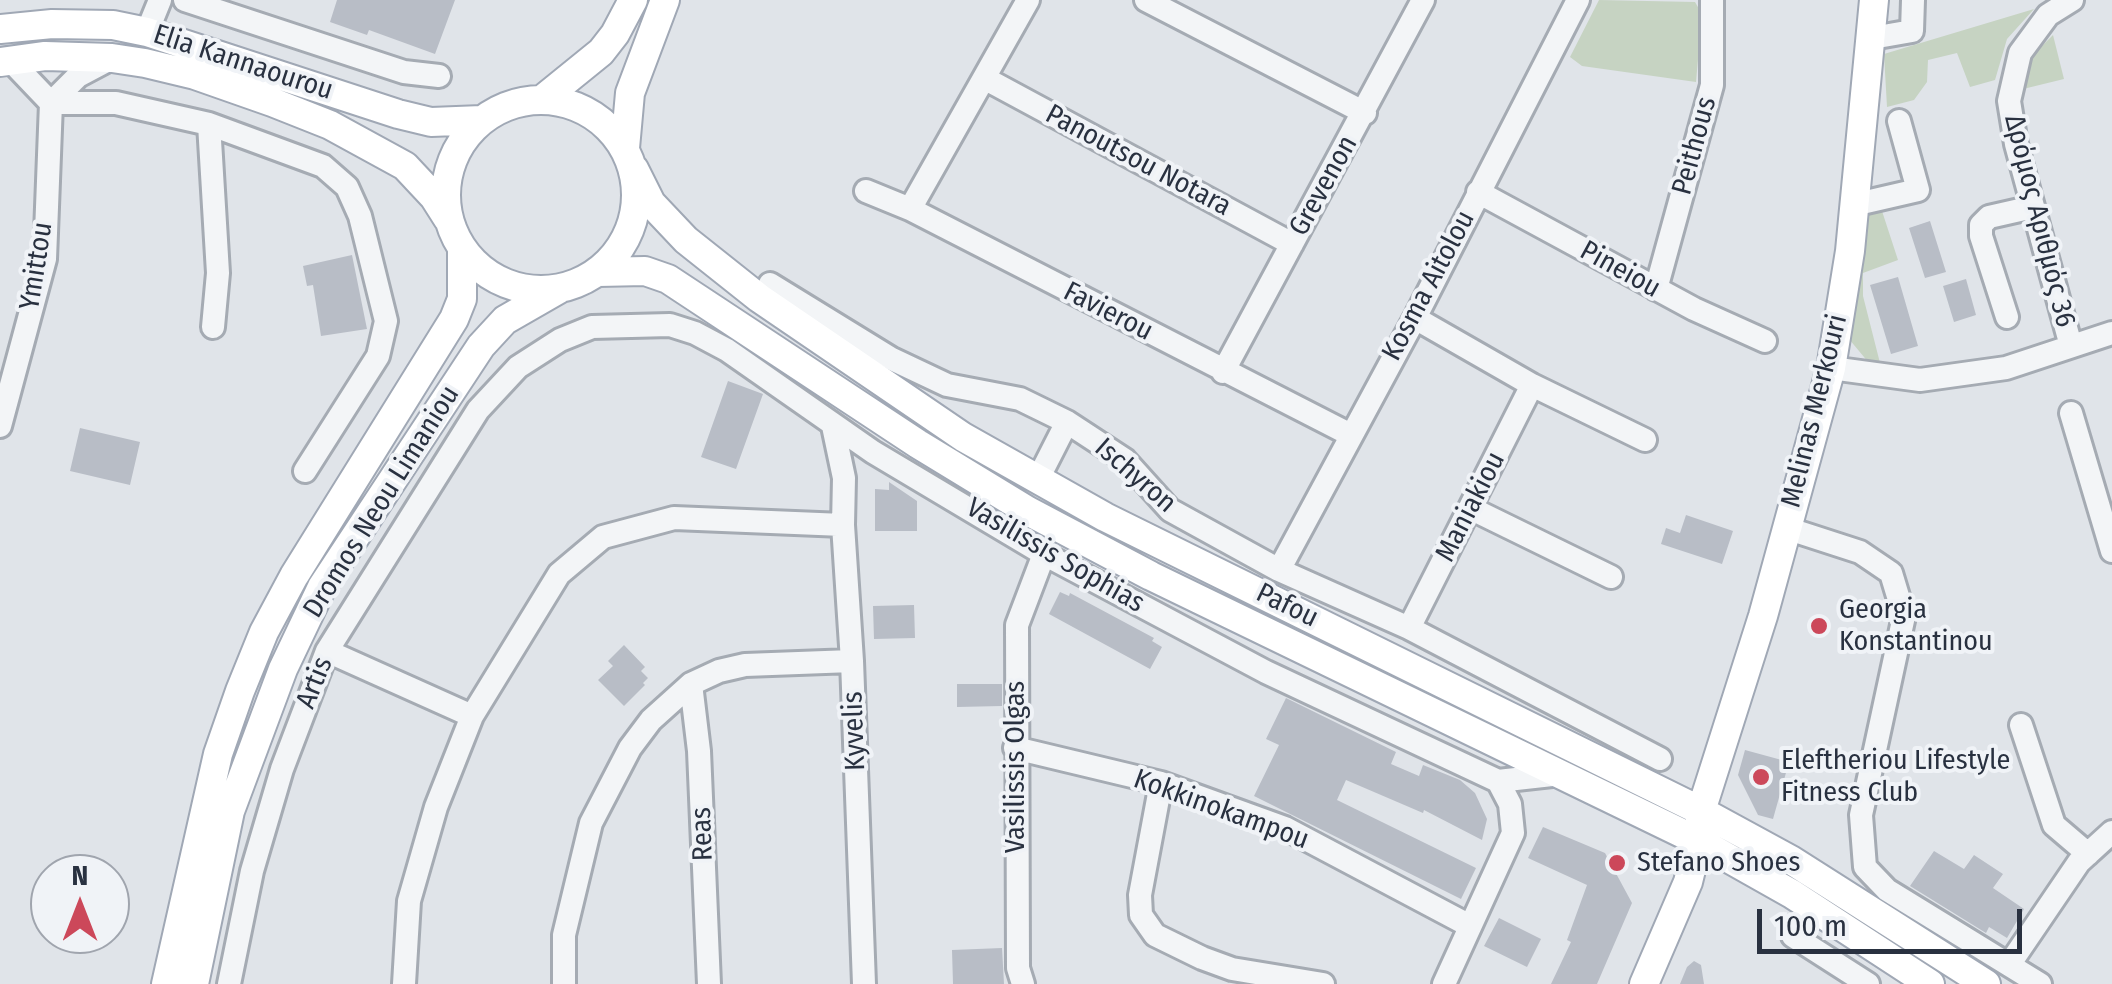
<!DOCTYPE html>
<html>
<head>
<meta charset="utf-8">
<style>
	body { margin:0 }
	#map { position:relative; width:2112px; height:984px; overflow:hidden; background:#e0e4e9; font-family:"Fira Sans Condensed",sans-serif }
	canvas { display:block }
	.north { position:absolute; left:30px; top:854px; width:100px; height:100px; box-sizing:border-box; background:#f0f3f7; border:2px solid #a0a5ae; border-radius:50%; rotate:0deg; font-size:28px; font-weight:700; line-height:40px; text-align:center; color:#293140 }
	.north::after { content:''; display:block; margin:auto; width:35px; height:45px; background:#cc485a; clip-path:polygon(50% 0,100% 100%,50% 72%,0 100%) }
	.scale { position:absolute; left:1757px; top:909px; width:265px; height:45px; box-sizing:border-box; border:5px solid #293140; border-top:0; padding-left:12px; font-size:30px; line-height:35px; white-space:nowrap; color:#293140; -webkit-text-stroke:8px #f0f3f7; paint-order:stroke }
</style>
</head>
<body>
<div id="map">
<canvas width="2112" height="984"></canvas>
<div class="north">N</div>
<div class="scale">100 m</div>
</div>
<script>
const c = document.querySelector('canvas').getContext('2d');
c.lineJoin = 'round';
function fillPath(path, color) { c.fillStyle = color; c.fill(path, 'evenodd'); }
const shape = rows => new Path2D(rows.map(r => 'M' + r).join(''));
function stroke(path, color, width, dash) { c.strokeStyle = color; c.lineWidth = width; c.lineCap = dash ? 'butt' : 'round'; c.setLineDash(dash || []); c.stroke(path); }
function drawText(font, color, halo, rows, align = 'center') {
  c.font = font + ' "Fira Sans Condensed",sans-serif'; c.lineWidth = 8; c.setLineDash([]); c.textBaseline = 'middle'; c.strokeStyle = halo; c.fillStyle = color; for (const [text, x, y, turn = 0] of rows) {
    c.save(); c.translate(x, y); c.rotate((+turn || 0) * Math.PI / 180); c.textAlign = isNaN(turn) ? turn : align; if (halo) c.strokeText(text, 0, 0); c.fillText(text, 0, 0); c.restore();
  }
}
fillPath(shape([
	[1599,0,1695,2,1702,14,1696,82,1582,66,1570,57],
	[2034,9,2007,39,1995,80,1970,87,1957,53,1928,60,1927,82,1914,100,1887,107,1884,54],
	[2053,35,2064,79,2019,90,2032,56],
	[1881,208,1898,260,1863,273,1863,296,1880,363,1869,363,1849,339,1867,212]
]), '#c6d3c2');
fillPath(shape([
	[337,0,455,0,435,54,369,30,367,35,330,22],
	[1930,221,1946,272,1925,278,1909,228],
	[352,255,367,329,321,336,313,285,307,286,303,266],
	[1898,277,1918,346,1891,354,1870,285],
	[1966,279,1976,315,1954,322,1943,286],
	[728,381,763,394,736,469,701,457],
	[80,428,140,442,130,485,70,471],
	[889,482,917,501,917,531,875,531,875,489,889,490],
	[1686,515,1733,531,1722,564,1661,544,1666,528,1680,533],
	[1060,592,1069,596,1070,593,1154,638,1152,641,1162,647,1150,669,1049,614],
	[914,605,915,638,874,639,873,606],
	[624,645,645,667,641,671,648,678,643,683,645,685,624,706,598,680,613,666,608,661],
	[957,684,1002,684,1002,706,957,707],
	[1286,698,1396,752,1391,764,1419,776,1423,765,1460,780,1475,793,1487,819,1482,840,1424,810,1423,813,1346,780,1337,800,1476,868,1461,899,1254,796,1279,745,1266,739],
	[1745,750,1789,762,1773,819,1758,815,1738,775],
	[1543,827,1605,853,1632,903,1597,984,1551,984,1571,942,1567,940,1587,885,1528,858],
	[1934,851,1964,869,1974,855,2003,874,1993,888,2024,909,2007,938,1989,927,1986,933,1910,886],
	[1499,918,1541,939,1527,967,1484,946],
	[1002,948,1004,984,953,984,952,950],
	[1694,961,1701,965,1704,984,1680,984,1687,967]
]), '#b8bdc6');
const minor = shape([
	[185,0,404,72,439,76],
	[1146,0,1365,113],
	[147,32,160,0],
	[1872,38,1912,31,1913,0],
	[10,60,51,103],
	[984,78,1292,244],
	[51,103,116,103,209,124,323,166,347,187,360,216,386,321,378,356,305,471],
	[209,124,218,273,213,327],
	[866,191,910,209,1349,434],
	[1478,192,1694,309,1765,341],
	[1853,205,1918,190,1899,121],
	[910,209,1028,0],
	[770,284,892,359,947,385,1020,399,1067,422,1125,460,1170,510,1279,570,1409,628,1660,759],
	[1656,289,1712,85,1712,0],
	[2007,317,1981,236,1981,225,1989,217,2033,207],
	[1415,318,1532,385,1645,440],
	[2071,346,2016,144,2009,101,2020,53,2048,15,2072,0],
	[1831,368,1920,380,2006,368,2112,333],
	[1223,372,1423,0],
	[2071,413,2112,551],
	[0,426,45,259,51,103,78,76,112,58],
	[833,426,844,478,843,525,852,661,864,984],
	[1038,479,1067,422],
	[1470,508,1611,577],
	[1786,528,1860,552,1891,573,1904,616,1861,815,1865,867,1887,890,2040,984],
	[1279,570,1415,318,1578,0],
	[1409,628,1532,385],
	[327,651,472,716],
	[691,684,699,751,709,984],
	[2021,725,2054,825,2088,854],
	[1015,748,1161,783,1285,828,1470,926],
	[1498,781,1561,774],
	[1161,783,1140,895,1141,915,1155,935,1202,958,1232,969,1323,984],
	[1793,936,1868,984],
	[2009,965,2079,862,2112,832],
	[229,984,252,871,282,769,327,651,478,410,518,367,560,340,592,327,670,325,695,333,727,350,873,452,1044,554,1266,672,1498,781],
	[404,984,409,901,436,807,472,716,559,574,603,537,674,518,843,525],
	[564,984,564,935,591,823,630,748,651,720,691,684,719,671,745,665,852,661],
	[1023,984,1018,968,1017,625,1044,554],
	[1444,984,1513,833,1510,804,1498,781]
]);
const major = shape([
	[0,29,52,24,113,25,147,32,398,114,431,122,482,120],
	[0,62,45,56,112,58,145,63,195,75,272,102,330,125,405,166,434,197,448,219],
	[543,99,601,52,615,34,633,0],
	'446 195a95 95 0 1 1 190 0a95 95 0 1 1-190 0Z',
	[625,148,630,93,665,0],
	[634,169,651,203,686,240,759,298,963,437,1105,517,1701,811,1791,860,1986,984],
	[598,272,645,271,668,279,918,444,1028,511,1151,576,1698,841,1792,894,1930,984],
	[166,984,218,754,240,691,264,632,294,576,454,319,462,299,462,248],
	[194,984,230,811,283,669,322,587,481,346,505,320,559,289],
	[1644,984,1688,882,1698,841,1701,811,1763,616,1831,368,1850,251,1874,0]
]);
stroke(minor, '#a5abb3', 28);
stroke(major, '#a0a8b5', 32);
stroke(minor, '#f3f5f7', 22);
stroke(major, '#fff', 28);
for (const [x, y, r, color] of [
	[1819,626,10,"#cc485a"],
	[1761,777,10,"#cc485a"],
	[1617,863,10,"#cc485a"]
]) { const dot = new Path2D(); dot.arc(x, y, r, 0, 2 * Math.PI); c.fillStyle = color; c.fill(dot); stroke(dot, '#f0f3f7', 4); }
drawText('28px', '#293140', '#f0f3f7', [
	["Elia Kannaourou",243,63,18],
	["Peithous",1695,146,-75],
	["Panoutsou Notara",1138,161,28],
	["Grevenon",1324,186,-61],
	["Δρόμος Αριθμός 36",2039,221,76],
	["Ymittou",37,266,-81],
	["Pineiou",1620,270,29],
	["Kosma Aitolou",1429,286,-62],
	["Favierou",1108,312,27],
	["Melinas Merkouri",1815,411,-76],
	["Ischyron",1135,476,41],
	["Dromos Neou Limaniou",382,502,-58],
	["Maniakiou",1471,507,-63],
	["Vasilissis Sophias",1055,556,30],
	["Pafou",1287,606,26],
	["Artis",315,683,-68],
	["Kyvelis",855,731,-92],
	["Vasilissis Olgas",1016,767,-90],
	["Kokkinokampou",1221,810,20],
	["Reas",703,834,-92]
]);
drawText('28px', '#293140', '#f0f3f7', [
	["Georgia",1839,610],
	["Konstantinou",1839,642],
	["Eleftheriou Lifestyle",1781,761],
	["Fitness Club",1781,793],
	["Stefano Shoes",1637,863]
], 'left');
</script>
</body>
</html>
